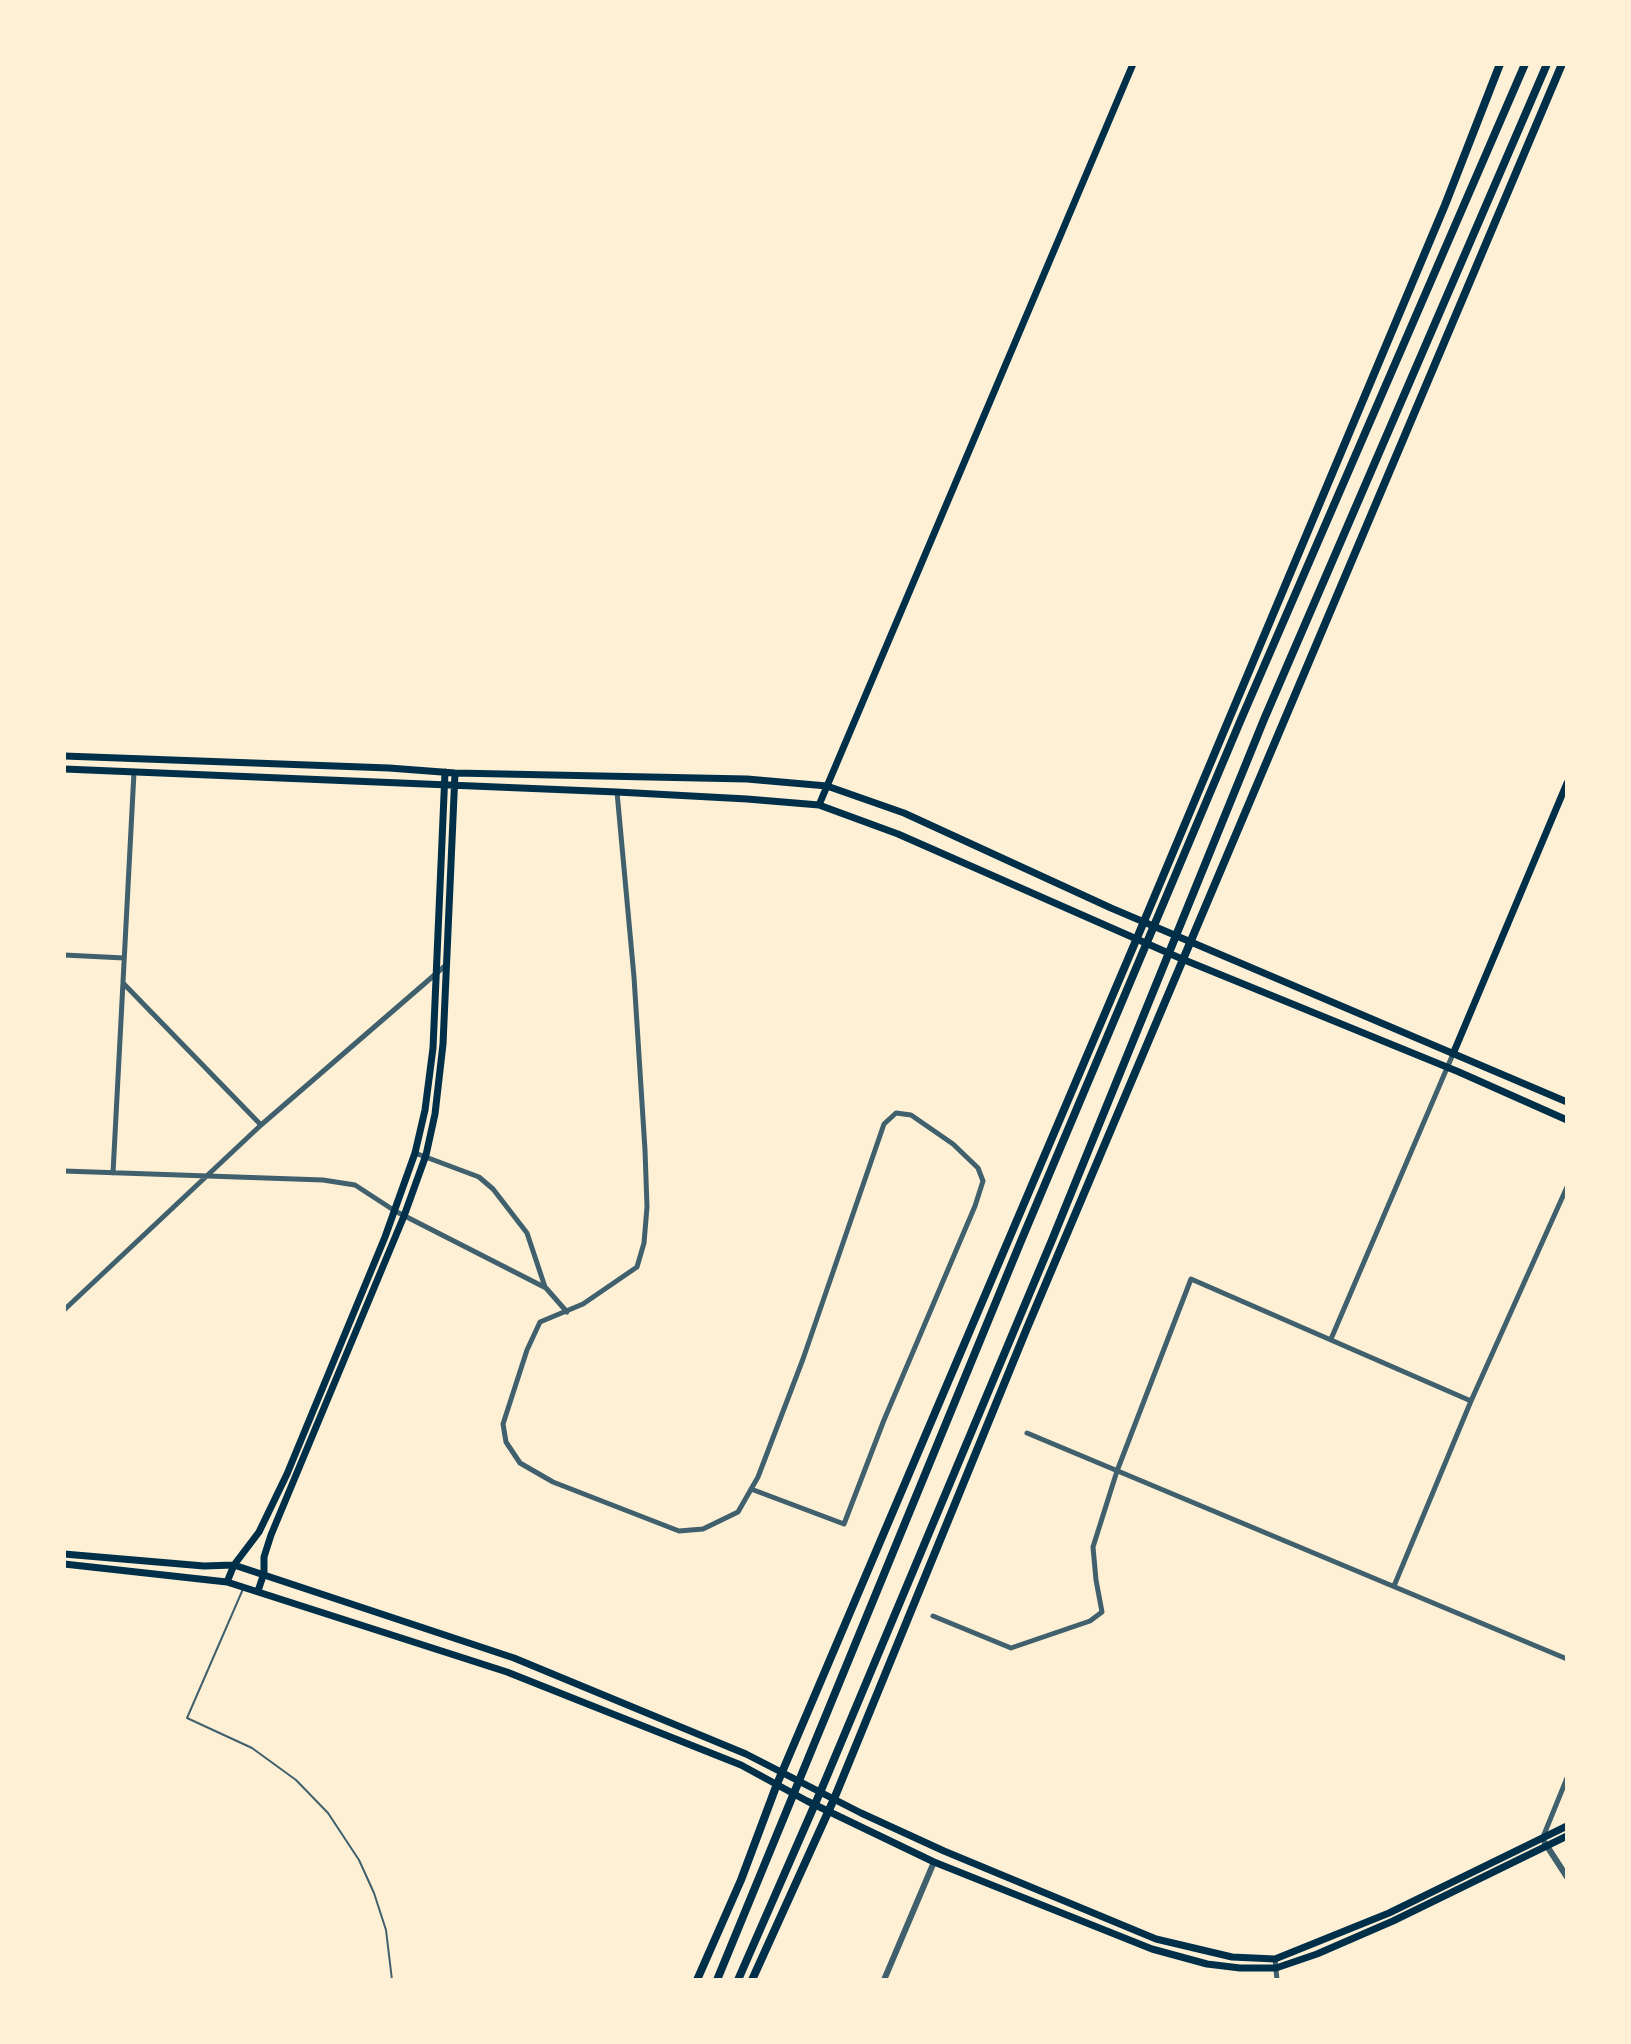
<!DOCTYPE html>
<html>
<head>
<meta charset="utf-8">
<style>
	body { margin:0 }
	#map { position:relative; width:1631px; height:2044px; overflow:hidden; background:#fdf0d5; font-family:"PT Sans Narrow",sans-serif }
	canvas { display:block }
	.frame { position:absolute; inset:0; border:66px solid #fdf0d5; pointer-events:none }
</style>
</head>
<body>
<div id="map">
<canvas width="1631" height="2044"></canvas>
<div class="frame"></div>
</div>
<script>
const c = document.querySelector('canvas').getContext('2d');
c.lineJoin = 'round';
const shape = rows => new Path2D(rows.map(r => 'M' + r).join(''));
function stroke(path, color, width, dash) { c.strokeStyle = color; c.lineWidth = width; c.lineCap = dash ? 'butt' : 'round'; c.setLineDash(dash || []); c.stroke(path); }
stroke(shape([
	[243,1589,187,1718,252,1748,296,1780,328,1813,359,1860,374,1893,386,1930,392,1980]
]), '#3f606c', 2);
stroke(shape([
	[617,792,634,977,645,1150,647,1207,644,1243,637,1267,583,1304,540,1322,527,1350,503,1424,506,1442,520,1463,553,1482,679,1531,703,1529,738,1512,758,1477,803,1359,884,1124,896,1113,911,1115,953,1144,978,1168,983,1181,975,1206,884,1420,844,1524,751,1489],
	[64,955,124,958],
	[123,983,261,1125],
	[415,1153,479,1177,493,1189,527,1233,545,1287],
	[64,1171,323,1180,355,1185,395,1211,546,1288,567,1312],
	[113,1173,134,772],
	[64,1310,261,1125,446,965],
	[1331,1339,1453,1054],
	[1027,1433,1567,1659],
	[1394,1586,1471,1401,1567,1187],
	[933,1616,1011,1648,1090,1621,1102,1612,1096,1580,1093,1547,1117,1471,1191,1279,1471,1401],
	[1543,1837,1567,1778],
	[1275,1959,1277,1980]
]), '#3f606c', 5);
stroke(shape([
	[1545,1843,1567,1877],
	[884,1980,934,1862]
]), '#3f606c', 6);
stroke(shape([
	[64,756,389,768,455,773,747,779,827,786,904,813,1111,908,1567,1102],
	[64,769,617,792,747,799,819,805,898,834,1182,959,1459,1072,1567,1120],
	[819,805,1133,64],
	[1453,1054,1567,783],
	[64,1554,204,1566,234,1565,514,1658,746,1754,861,1813,944,1851,1156,1939,1232,1957,1275,1959,1389,1913,1567,1826],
	[64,1564,227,1582,507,1672,741,1765,807,1801,934,1862,1152,1949,1207,1964,1240,1968,1276,1968,1317,1954,1393,1921,1567,1836],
	[227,1582,234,1565,259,1532,287,1474,385,1237,415,1153,425,1110,433,1048,445,772],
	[258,1591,264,1573,264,1557,271,1535,404,1216,426,1155,435,1114,443,1044,455,773]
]), '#003049', 7);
stroke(shape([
	[697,1980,741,1880,777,1784,1137,938,1445,205,1500,64],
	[752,1980,834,1799,1027,1328,1562,64]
]), '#003049', 8);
stroke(shape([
	[717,1980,1021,1241,1242,717,1525,64],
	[738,1980,822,1788,1052,1240,1265,717,1547,64]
]), '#003049', 8);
</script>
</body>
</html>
